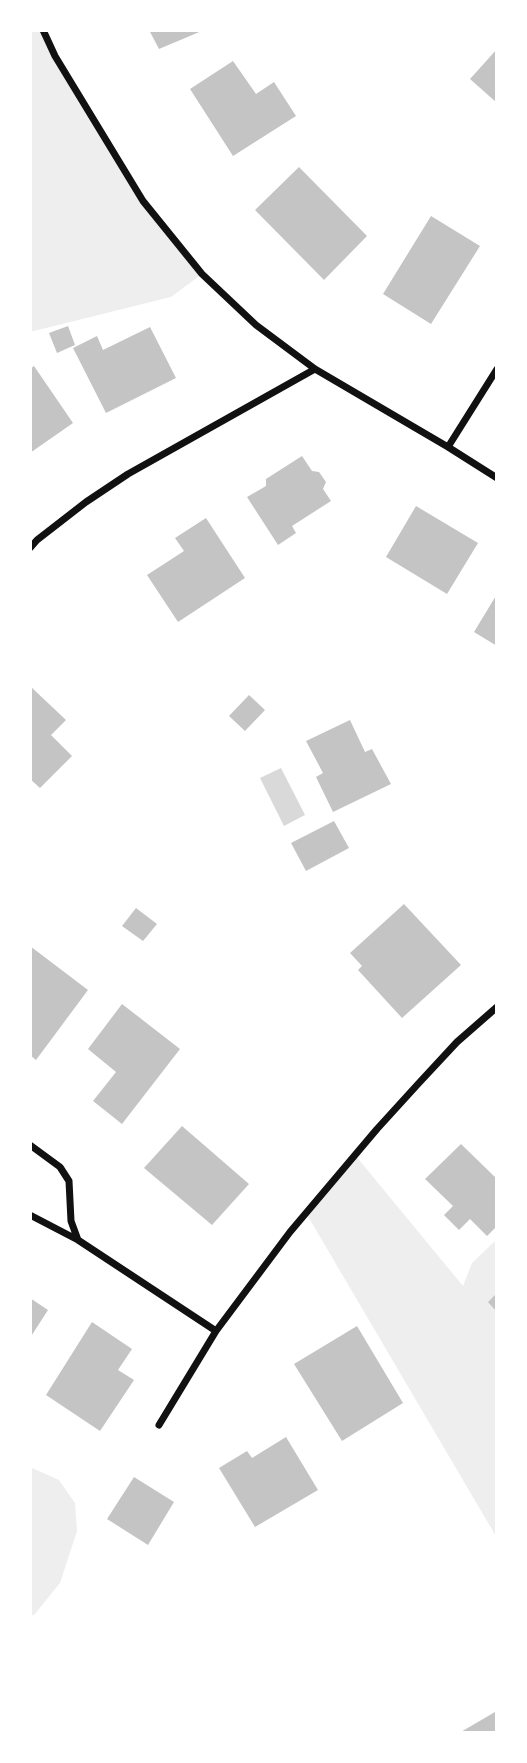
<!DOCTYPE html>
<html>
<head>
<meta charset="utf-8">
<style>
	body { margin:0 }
	#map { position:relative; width:527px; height:1763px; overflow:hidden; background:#fff; font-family:"Space Grotesk",sans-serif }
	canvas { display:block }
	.frame { position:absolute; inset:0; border:32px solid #fff; pointer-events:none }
</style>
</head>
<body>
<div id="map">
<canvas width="527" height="1763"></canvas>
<div class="frame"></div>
</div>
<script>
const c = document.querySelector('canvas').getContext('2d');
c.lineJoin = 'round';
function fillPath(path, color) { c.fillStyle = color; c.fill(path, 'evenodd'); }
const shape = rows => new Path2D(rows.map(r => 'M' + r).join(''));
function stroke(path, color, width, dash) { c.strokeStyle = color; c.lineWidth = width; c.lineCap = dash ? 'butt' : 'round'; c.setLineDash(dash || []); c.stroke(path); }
fillPath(shape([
	[30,30,43,30,143,201,202,274,171,297,30,332],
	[355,1155,463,1286,472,1263,494,1242,497,1242,497,1538,306,1213],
	[30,1467,59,1480,75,1503,77,1531,60,1583,34,1615,30,1616]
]), '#eee');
fillPath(shape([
	[281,768,305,815,284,826,260,778]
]), '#d9d9d9');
fillPath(shape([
	[149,30,204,30,159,49],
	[497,49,497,103,470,79],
	[233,61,256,94,274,82,296,116,233,156,190,89],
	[299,167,367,236,324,280,255,210],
	[431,216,480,246,431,324,383,294],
	[68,326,75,345,57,353,49,333],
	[150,327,176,378,106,413,73,348,97,336,103,350],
	[34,366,73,423,30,453,30,369],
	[302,456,312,471,319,472,326,482,323,489,331,501,292,526,296,533,278,545,247,497,266,486,266,479],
	[416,506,478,543,447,594,386,557],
	[206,518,245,578,178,622,147,575,184,551,175,538],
	[497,594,497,646,474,632],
	[30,686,66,720,51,735,72,756,40,788,30,779],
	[249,695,265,710,245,731,229,716],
	[350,720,365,752,372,749,391,784,333,812,316,777,323,773,306,741],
	[334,821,349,848,306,871,291,843],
	[404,904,461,965,402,1018,358,970,362,966,350,953],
	[136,908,157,924,143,941,122,926],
	[30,946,88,990,36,1060,30,1055],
	[122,1004,180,1049,122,1124,93,1101,116,1072,88,1049],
	[182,1126,249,1184,212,1225,144,1168],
	[461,1144,497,1179,497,1226,487,1236,470,1219,459,1230,444,1215,453,1206,425,1179],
	[497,1293,497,1312,488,1302],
	[30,1298,48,1310,30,1338],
	[92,1322,132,1349,118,1370,134,1380,100,1431,46,1395],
	[357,1326,403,1403,342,1441,294,1364],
	[286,1437,318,1490,255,1527,219,1468,247,1451,252,1458],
	[134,1477,174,1502,148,1545,107,1519],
	[495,1712,497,1716,497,1733,459,1733]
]), '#c4c4c4');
stroke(shape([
	[43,30,55,56,143,201,202,274,256,325,315,369,448,447,497,478],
	[448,447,497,369],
	[30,548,37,540,86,502,128,474,315,369],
	[30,1145,60,1167,69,1181,71,1221,78,1240],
	[30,1215,78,1240,216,1331],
	[159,1425,216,1331,290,1232,377,1129,418,1084,457,1042,497,1007]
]), '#111', 7);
</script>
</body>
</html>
